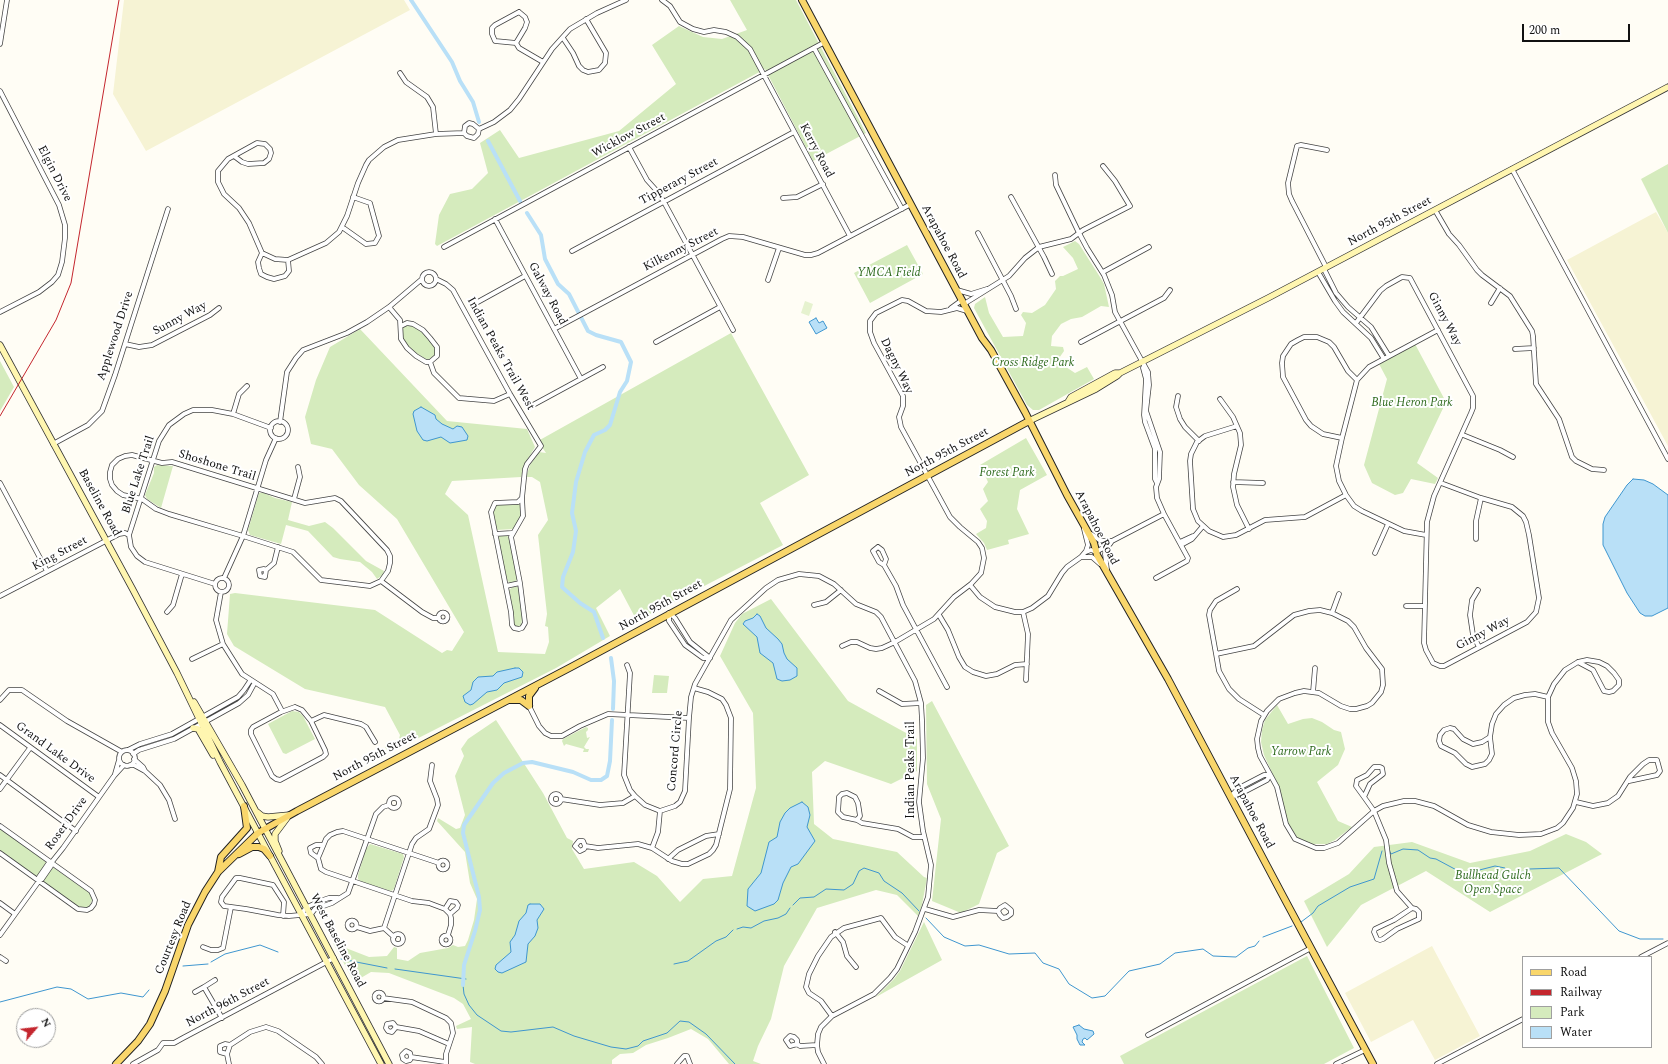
<!DOCTYPE html>
<html>
<head>
<meta charset="utf-8">
<style>
	body { margin:0 }
	#map { position:relative; width:1668px; height:1064px; overflow:hidden; background:#fffdf5; font-family:Spectral,serif }
	canvas { display:block }
	.legend { position:absolute; left:1522px; top:956px; width:130px; height:92px; box-sizing:border-box; background:#fff; border:1px solid #a0a0a0; margin:0; padding:5px 7px; list-style:none; font-size:12px; color:#111 }
	.legend li { display:flex; align-items:center; gap:8px; height:20px }
	.legend b { width:20px; border:1px solid #a0a0a0 }
	.north { position:absolute; left:16px; top:1008px; width:40px; height:40px; box-sizing:border-box; background:#fff; border:1px solid #a0a0a0; border-radius:50%; rotate:62deg; font-size:11px; font-weight:700; line-height:16px; text-align:center; color:#111 }
	.north::after { content:''; display:block; margin:auto; width:14px; height:18px; background:#c4262e; clip-path:polygon(50% 0,100% 100%,50% 72%,0 100%) }
	.scale { position:absolute; left:1522px; top:24px; width:108px; height:18px; box-sizing:border-box; border:2px solid #111; border-top:0; padding-left:5px; font-size:12px; line-height:14px; white-space:nowrap; color:#111; -webkit-text-stroke:3px #fff; paint-order:stroke }
</style>
</head>
<body>
<div id="map">
<canvas width="1668" height="1064"></canvas>
<ul class="legend">
<li><b style="height:5px;background:#f9d66b"></b>Road</li>
<li><b style="height:5px;background:#c4262e"></b>Railway</li>
<li><b style="height:11px;background:#d5ebbd"></b>Park</li>
<li><b style="height:11px;background:#b9e0f7"></b>Water</li>
</ul>
<div class="north">N</div>
<div class="scale">200 m</div>
</div>
<script>
const c = document.querySelector('canvas').getContext('2d');
c.lineJoin = 'round';
function fillPath(path, color) { c.fillStyle = color; c.fill(path, 'evenodd'); }
const shape = rows => new Path2D(rows.map(r => 'M' + r).join(''));
function stroke(path, color, width, dash) { c.strokeStyle = color; c.lineWidth = width; c.lineCap = dash ? 'butt' : 'round'; c.setLineDash(dash || []); c.stroke(path); }
function drawText(font, color, halo, rows, align = 'center') {
  c.font = font + ' Spectral,serif'; c.lineWidth = 4; c.setLineDash([]); c.textBaseline = 'middle'; c.strokeStyle = halo; c.fillStyle = color; for (const [text, x, y, turn = 0] of rows) {
    c.save(); c.translate(x, y); c.rotate((+turn || 0) * Math.PI / 180); c.textAlign = isNaN(turn) ? turn : align; if (halo) c.strokeText(text, 0, 0); c.fillText(text, 0, 0); c.restore();
  }
}
fillPath(shape([
	[124,0,404,0,410,10,146,151,113,94],
	[1656,212,1668,233,1668,446,1567,260],
	[1432,946,1480,1036,1435,1060,1413,1020,1371,1042,1345,993]
]), '#f6f3d4');
fillPath(shape([
	[730,0,796,0,866,133,813,161,765,69,437,246,435,244,439,215,450,194,472,189,488,173,480,143,500,130,519,158,619,131,676,84,652,45,679,26,703,37,722,39,747,30],
	[1668,164,1668,233,1641,179],
	[1075,241,1079,244,1100,277,1104,284,1109,307,1101,306,1082,317,1071,319,1061,324,1052,336,1051,346,1063,347,1064,351,1057,361,1075,373,1087,367,1094,379,1039,410,1033,410,1027,405,974,308,975,304,985,297,989,313,1003,337,1023,336,1026,323,1021,315,1023,312,1032,313,1045,305,1056,289,1055,281,1060,276,1063,276,1078,269,1073,258,1063,247],
	[907,245,923,274,870,303,854,273],
	[404,325,412,325,420,329,434,345,436,349,435,355,429,359,426,359,416,353,407,345,403,340,401,330],
	[360,329,447,421,527,429,535,447,524,466,521,477,452,481,445,494,468,515,498,652,545,654,549,642,548,627,545,626,547,614,538,535,548,520,540,482,532,477,526,477,530,465,539,452,546,453,538,441,731,333,809,475,760,503,783,545,637,621,620,589,596,608,610,636,556,668,389,753,385,747,399,739,400,735,385,707,305,689,234,646,227,634,230,594,235,593,375,610,442,653,447,650,452,651,464,632,397,519,359,485,332,449,311,444,305,417,316,380,330,347],
	[1415,344,1446,402,1417,463,1438,478,1435,484,1411,479,1403,493,1395,495,1372,483,1364,465,1387,379,1379,364],
	[0,361,14,387,0,411],
	[1026,438,1047,475,1020,490,1017,509,1029,534,1008,540,1009,544,987,550,984,543,976,534,986,528,987,521,980,509,988,501,983,489,988,482,980,465],
	[157,465,173,466,161,508,147,499,145,495,154,473,154,467],
	[259,493,264,493,275,498,292,502,288,520,309,526,325,522,333,528,366,561,384,571,383,575,377,579,372,572,360,562,340,559,333,557,308,531,286,525,281,544,250,535,248,530],
	[497,504,518,504,520,505,521,516,514,529,496,530,493,513,493,509],
	[506,534,509,538,518,578,515,582,510,583,507,580,498,539,499,536],
	[513,587,518,587,519,589,523,616,521,625,519,627,516,627,513,623,512,606,509,590],
	[771,599,848,701,917,739,917,771,891,784,825,761,812,772,814,824,833,839,897,852,924,877,927,878,922,905,918,916,897,895,876,890,817,908,784,966,771,1019,758,1046,753,1061,761,1064,729,1064,708,1039,691,1029,668,1038,646,1045,633,1053,620,1054,612,1060,612,1064,475,1064,470,1062,472,1027,457,1029,456,1026,471,1019,463,1004,454,998,389,973,371,972,354,982,333,943,369,957,387,956,394,947,397,948,397,959,408,961,420,953,448,948,453,945,458,947,465,946,468,940,474,920,477,899,470,883,465,852,437,821,438,818,456,829,460,828,465,815,455,776,464,756,461,749,468,739,496,720,543,793,567,838,573,841,572,849,584,869,634,862,657,876,680,902,703,879,732,876,756,788,753,713,720,656,735,623,742,614],
	[654,675,669,676,667,693,652,693],
	[932,701,1009,846,997,853,979,904,961,913,932,901,941,819,927,784,926,705],
	[1277,705,1288,724,1303,719,1312,718,1322,722,1334,730,1341,732,1345,749,1338,765,1317,782,1338,821,1352,827,1335,840,1327,844,1310,844,1303,842,1297,837,1287,822,1280,790,1264,755,1261,742,1262,730,1265,720],
	[292,711,299,712,303,716,315,739,286,754,283,753,268,724],
	[586,727,588,728,588,730,586,732,587,738,590,737,584,747,586,749,589,749,588,752,583,752,584,749,566,744,564,746,562,741,563,739],
	[0,828,46,862,39,875,34,876,0,850],
	[1566,834,1586,842,1602,854,1490,912,1426,871,1361,905,1327,947,1304,901,1349,874,1374,847,1412,842,1470,863,1530,851],
	[370,844,403,854,404,857,394,889,391,891,361,882,358,879,358,875,366,849],
	[51,868,54,868,90,893,93,898,89,907,85,909,80,909,44,883,43,878],
	[924,922,942,960,876,997,894,979,900,971],
	[1307,956,1354,1048,1324,1064,1124,1064,1120,1056]
]), '#d5ebbd');
fillPath(shape([
	[805,301,813,304,809,316,801,313]
]), '#e6f2cf');
const water = shape([
	[816,318,819,323,823,321,827,328,816,334,809,322,816,318],
	[421,407,435,415,436,419,442,424,453,429,457,426,462,427,468,436,467,440,450,443,441,437,427,441,423,440,417,431,413,414,414,411,421,407],
	[1633,479,1644,480,1653,484,1668,495,1668,608,1652,616,1645,616,1640,613,1627,593,1603,545,1603,524,1605,517,1627,485,1633,479],
	[757,614,760,616,766,628,778,639,782,644,784,653,787,659,797,668,797,676,790,680,782,681,777,679,773,663,760,653,757,637,743,624,745,621,753,618,757,614],
	[515,668,519,668,523,672,522,677,504,683,497,690,487,692,473,704,470,705,465,702,463,696,471,690,473,682,478,677,493,676,497,672,515,668],
	[802,802,808,807,810,815,807,827,815,841,798,864,791,867,783,883,778,900,774,904,755,911,747,906,748,889,761,873,769,842,777,837,780,822,785,813,790,808,802,802],
	[530,904,540,904,544,909,537,920,538,928,535,936,528,944,526,962,502,973,498,972,495,969,496,965,511,952,510,942,515,935,519,921,526,913,528,905,530,904],
	[1079,1025,1084,1029,1093,1031,1094,1034,1087,1040,1085,1038,1083,1039,1082,1042,1085,1045,1080,1045,1077,1039,1077,1035,1073,1027,1079,1025]
]);
fillPath(water, '#b9e0f7');
stroke(water, '#3f96cf', 1);
stroke(shape([
	[1389,850,1391,854,1403,849,1418,850,1430,858,1436,859,1464,874,1495,866,1505,868,1506,872,1520,873,1529,869,1559,868,1619,931,1640,939,1663,939],
	[793,905,800,898,814,897,826,889,844,890,853,884,859,871,864,868,879,873,884,881,902,893,919,911],
	[926,918,944,937,965,946,979,945,1009,954,1035,953,1043,963,1059,969,1069,984,1092,998,1105,996,1129,971,1160,964,1175,953,1203,949,1213,956,1236,957,1248,948,1255,946,1259,941],
	[1301,922,1313,913,1318,906,1350,887,1374,879,1382,851],
	[737,929,743,927,751,928,764,921,778,918,786,914,790,908],
	[1263,937,1292,926],
	[341,959,387,968],
	[211,962,225,954,260,945,278,952],
	[674,964,688,961,716,941,726,937,733,930],
	[183,966,208,964],
	[395,969,466,979],
	[463,985,464,994,469,1005,477,1015,501,1031,511,1032,553,1027,574,1036,611,1047,626,1049,638,1046,643,1041,667,1033,680,1021,689,1022,706,1034,735,1064],
	[0,1002,57,987,71,989,88,999,121,993,143,997,149,990]
]), '#3f96cf', 1);
stroke(shape([
	[411,0,452,62,460,81,473,102,479,122],
	[488,141,520,201],
	[527,213,541,235,545,259,558,284,569,294,588,331,596,335,621,342,631,362,627,381,620,392,610,425,605,430,594,435,585,452,576,482,572,513,576,531,573,552,563,577,562,587,580,603,594,612,603,638],
	[611,658,614,681,613,709],
	[463,985,464,965,475,931,480,910,479,897,463,833,464,825,493,783,504,773,523,763,532,762,573,772,591,780,601,780,607,776,610,761,612,720]
]), '#b9e0f7', 4);
const street = shape([
	[662,0,670,6,680,22,693,29,704,32,714,30,726,32,737,37,750,49,850,236],
	[519,12,525,17,527,22,525,28,516,43,495,41,492,34,492,28,495,25,519,12],
	[563,38,573,53,579,66,583,70,588,72,599,70,605,63,606,53,586,19],
	[516,43,519,48,543,62],
	[0,44,7,0],
	[814,48,902,209],
	[400,73,406,82,427,97,433,107,436,134],
	[0,91,59,205,65,225,65,238,62,262,58,275,52,282,39,292,0,312],
	[479,129,494,122,510,110,519,99,552,49,570,29,597,13,626,0],
	[464,133,465,126,469,123,473,124,479,129],
	[629,147,647,180,656,190,664,202,733,330],
	[234,156,242,162,248,164,264,163,269,159,271,153,270,149,265,144,257,143,228,159,218,171,218,182,224,194,239,208,249,223,262,253,275,259,288,260,326,243,339,232,347,216,358,183,366,165,369,160,384,147,398,140,436,134,464,133,467,136,474,138,478,134,479,129],
	[1512,169,1668,459],
	[1055,175,1056,185,1079,233,1087,248,1104,275,1112,295,1115,312,1148,372,1149,385,1146,411,1160,452,1159,479,1156,487,1157,498,1164,514,1188,558,1187,561,1156,578],
	[1011,197,1044,257,1052,274],
	[783,198,797,197,823,184],
	[1435,210,1449,234,1459,245,1477,270,1482,275,1510,296,1532,331,1533,336,1536,384,1559,419,1572,457,1576,461,1592,469,1604,470],
	[495,219,581,379],
	[342,227,366,244,375,243,379,236,370,203,353,197],
	[978,233,1011,296,1016,309],
	[444,247,825,42],
	[572,251,794,132],
	[262,253,258,262,259,268,261,274,267,277,274,279,285,276,289,271,288,260],
	[1326,267,1292,201,1289,194,1288,183,1297,146,1301,145,1327,150],
	[1324,269,1336,293,1348,307,1371,327,1389,356],
	'422 279a7 7 0 1 1 14 0a7 7 0 1 1-14 0Z',
	[1103,272,1149,247],
	[1318,272,1335,301,1343,312,1371,338,1384,359],
	[436,279,446,284,453,290,510,394,541,446,527,464,525,469,522,498,523,516,511,537,520,583,525,623,522,628,519,629,514,628,512,625,511,612,491,512,495,503,518,502,522,498],
	[768,280,779,248],
	[957,290,971,294,987,289],
	[476,303,525,276],
	[1491,303,1500,288],
	[964,304,1009,276,1025,258,1039,247,1071,239,1083,230,1130,206,1115,181,1103,166],
	[389,307,400,320,401,339,407,348,416,356,426,362,430,362],
	[951,308,962,300],
	[1356,323,1380,291,1386,286,1402,277,1410,278,1473,396,1473,408,1471,413,1434,496,1427,522,1424,643,1426,650,1433,663,1440,666,1444,666,1527,622,1536,612,1539,598,1529,535,1526,522,1523,516,1512,507,1481,498,1441,483],
	[401,326,407,323,413,324,423,330,430,338,437,347,437,356,430,362],
	[554,329,722,239,729,236,743,237,805,255,811,255,818,253,911,204],
	[656,342,720,307],
	[1081,342,1164,298,1170,290],
	[125,344,139,347,152,345,210,315,219,308],
	[1515,349,1534,348],
	[430,362,434,373,459,398,494,401,510,394],
	[1144,366,1143,368,1146,379,1144,415,1145,422,1155,449,1155,479,1157,483],
	[1178,396,1176,407,1180,419,1185,427,1199,441],
	[1220,399,1233,417,1240,433,1241,445,1234,474,1233,487,1237,505,1249,529],
	[533,405,603,367],
	[233,414,239,394,247,386],
	'270 430a9 9 0 1 1 18 0a9 9 0 1 1-18 0Z',
	[280,422,287,372,296,358,303,350,347,333,367,322,389,307,422,279],
	[1237,426,1205,436,1197,442,1191,454,1190,461,1193,509,1198,521,1209,531,1223,537,1236,535,1265,520,1305,517,1346,495],
	[1463,435,1500,450,1513,457],
	[1342,438,1323,434,1311,426,1306,420,1283,377,1282,363,1283,356,1291,344,1298,340,1304,337,1317,337,1329,342,1334,347,1348,371,1357,380],
	[53,444,88,425,102,411,115,375,168,209],
	[132,455,162,463,172,462,305,503,335,498,341,501,387,550,390,556,390,563,388,571,381,581,370,586,321,580,293,552,243,536,169,514,156,509,142,499,123,495,117,491,112,485,110,479,110,472,112,465,118,459,125,456,132,455],
	[1233,482,1263,483],
	[0,483,47,571],
	[294,499,300,477,298,467],
	[495,534,512,533],
	[1091,534,1101,541,1112,541],
	[1426,535,1404,531,1362,511,1354,506,1346,495,1339,481,1336,466,1342,438,1357,380,1369,367,1438,330],
	[1476,539,1476,521,1481,498],
	[1180,542,1193,536],
	[1107,545,1105,554,1107,570],
	[1181,545,1192,539,1203,526],
	[878,547,882,550,886,559,884,565,879,562,873,551,878,547],
	[1086,552,1091,550,1096,552,1110,544,1112,541,1164,514],
	[1375,553,1388,524],
	[1081,557,1092,557,1100,564],
	[884,565,896,586,903,605,947,687],
	[266,570,265,577,260,576,259,570,264,569,266,570,274,563,278,547],
	'215 585a7 7 0 1 1 14 0a7 7 0 1 1-14 0Z',
	[224,578,243,536,266,460,276,438],
	[381,581,422,612,433,618,439,618],
	[215,584,145,562,137,556,131,547,129,535,159,441,169,425,184,414,193,410,212,410,233,414,271,428],
	[970,585,980,597,995,607,1015,612,1023,612,1032,608,1048,596,1062,573,1067,567,1081,557,1086,551,1088,545,1084,529],
	[506,586,520,583],
	[1237,589,1216,601,1210,610,1209,615,1216,654,1219,671,1229,689,1239,699,1264,715],
	[1478,590,1472,600,1470,615,1473,635,1479,647],
	[221,592,216,620,223,644,242,674,273,694,282,711],
	[0,596,119,534,125,533,129,535],
	[814,605,826,602,841,590],
	[1406,606,1424,606],
	[167,612,173,605,182,574],
	[1023,612,1028,634,1026,680],
	'438.5 617a4.5 4.5 0 1 1 9 0a4.5 4.5 0 1 1-9 0Z',
	[669,613,669,621,685,645,703,658,710,658],
	[669,613,675,618,690,642,710,658],
	[1332,613,1339,594],
	[939,615,948,630,959,657,965,667,973,672,986,676,997,674,1015,665,1027,664],
	[842,646,851,642,857,642,870,648,876,649,882,648,895,642,934,619,954,597,971,584,981,573,984,558,982,548,978,542,960,527,950,517,901,427,899,417,903,406,903,396,874,343,870,332,870,321,876,313,902,300,908,301,926,311,941,312,957,308,967,311],
	[1216,654,1254,646,1294,615,1309,611,1320,610,1332,613,1348,621,1354,627,1366,648,1382,669,1383,685,1381,692,1372,703,1367,706,1356,709,1350,709,1341,706,1319,693,1304,691,1295,693,1279,699,1267,711,1261,721,1257,739,1258,748,1260,756,1277,787,1286,824,1295,839,1316,848,1324,848,1338,843,1374,811,1383,806,1404,801,1415,801,1434,806,1468,825,1491,832,1519,835,1541,834,1557,828,1563,823,1573,808,1577,794,1576,781,1572,768,1552,733,1548,722,1548,697,1554,684,1565,670,1578,662,1587,660,1599,662,1607,666,1614,673,1619,680,1619,685,1613,691,1609,692,1604,691,1593,670,1578,662],
	[192,659,223,644],
	[627,665,630,673,624,775,630,790,635,796,645,805,660,811,675,806,680,802,685,791,689,718,691,697,695,684,731,620,766,588,778,580,799,574,819,576,834,584,856,604,876,612,881,617,915,681,921,703,922,720,923,758,919,802,923,831,931,865,928,897,915,932,897,969,890,978,874,994,832,1016,821,1027,818,1034,817,1045,818,1052,824,1064],
	[879,691,902,704,921,703],
	[1313,692,1315,668],
	[0,700,9,690,22,690,67,721,122,752],
	[529,706,539,726,545,733,551,736,562,736,580,726,608,714,689,718],
	[295,707,302,710,311,721,325,750,326,754,323,757,280,780,276,779,272,776,251,734,251,730,253,727,281,712,295,707],
	[311,721,324,715,361,724,366,727,375,742],
	[0,725,99,797],
	[1490,737,1482,742,1473,744,1463,739,1454,729,1450,728,1444,730,1440,735,1439,741,1441,746,1455,753,1466,764,1472,767,1485,764,1489,760,1492,754,1490,737,1492,724,1496,714,1504,705,1514,698,1525,695,1535,694,1548,697],
	[128,750,140,744,172,734,238,697,244,690,250,681],
	'119 758a8 8 0 1 1 16 0a8 8 0 1 1-16 0Z',
	[133,754,139,750,174,739,239,703,248,695,254,684],
	[134,759,143,767,145,771],
	[130,765,134,765,145,771,160,785,169,800,175,819],
	[115,774,119,760],
	[0,775,76,831],
	[1264,775,1270,775,1267,780,1242,793,1230,797,1239,788,1264,775],
	[0,789,30,748],
	[847,793,855,797,858,803,860,816,857,820,843,817,838,812,839,797,842,794,847,793],
	'551 799a5 5 0 1 1 10 0a5 5 0 1 1-10 0Z',
	[1364,797,1356,786,1357,780,1367,775,1374,767,1380,767,1382,768,1383,774,1370,784,1364,797,1374,811,1386,840,1389,863,1397,891,1412,908],
	'389 803a5 5 0 1 1 10 0a5 5 0 1 1-10 0Z',
	[561,799,600,805,623,803,635,796],
	[1576,802,1593,806,1608,803,1618,796,1630,777,1643,764,1649,760,1657,760,1660,771,1657,775,1629,781],
	[857,820,862,823,898,829,913,837,924,837],
	[0,826,91,891,95,900,94,904,91,908,87,910,78,909,0,853],
	[585,846,584,849,580,851,575,846,579,841,583,841,585,846,598,848,638,844,652,848,672,861,682,864,688,864,709,854,713,850,716,845,730,789,731,718,726,705,722,699,708,692,694,688],
	[652,848,658,832,660,811],
	[318,858,311,853,310,848,316,845,323,845],
	[668,859,678,850,706,836,719,834],
	'438.5 865a4.5 4.5 0 1 1 9 0a4.5 4.5 0 1 1-9 0Z',
	[439,863,343,831,337,832,330,835,326,839,318,858,321,869,326,872,412,901,429,903,445,909,450,914,451,918,451,925,448,935],
	[39,881,39,877,48,864,51,863,63,848,114,776,124,765],
	[0,903,15,914],
	[1412,908,1416,909,1419,912,1419,919,1397,929,1383,939,1380,940,1377,939,1374,932,1375,929,1394,920,1412,908],
	[445,909,450,901,456,902,458,905,457,908,450,914],
	[925,909,953,917,979,910,998,911,1000,915,1003,918,1007,917,1011,914,1011,910,1005,905,1000,908,998,911],
	[301,914,307,907,323,900,329,898,338,898],
	[283,916,284,902,273,885,240,878,236,878,222,897,221,902,224,906,246,909,278,915,289,916,311,914,315,909,332,903,348,893,376,814,383,807,389,805],
	'347.5 925a4.5 4.5 0 1 1 9 0a4.5 4.5 0 1 1-9 0Z',
	[357,927,370,931,384,928],
	[384,928,412,844,416,838,429,829,438,805,437,799,430,781,432,765],
	[384,928,394,937],
	[835,932,843,942,847,956,856,967],
	'393 939a5 5 0 1 1 10 0a5 5 0 1 1-10 0Z',
	[0,935,39,881,42,879,51,866,51,863],
	'441.5 940a4.5 4.5 0 1 1 9 0a4.5 4.5 0 1 1-9 0Z',
	[203,947,211,950,218,950,223,948,231,907],
	[0,957,6,961],
	[1641,957,1668,943],
	[215,980,204,987,222,1018],
	[195,992,204,987],
	'374.5 997a4.5 4.5 0 1 1 9 0a4.5 4.5 0 1 1-9 0Z',
	[383,998,412,1002,446,1018,451,1023,453,1033,446,1054,446,1064],
	[832,1016,821,1001,809,993,806,987,809,974,818,956,831,937,844,928,881,918,895,937,907,945],
	[396,1027,392,1032,388,1031,386,1028,387,1024,393,1023,396,1027,419,1031,449,1044],
	[1148,1035,1311,948],
	[797,1044,790,1046,786,1040,790,1036,794,1037,797,1040,797,1044,800,1046,817,1045],
	[227,1054,220,1052,220,1046,225,1044,230,1045],
	[411,1057,410,1060,406,1061,403,1059,402,1055,406,1051,410,1053,411,1057,445,1062],
	[133,1064,158,1050,163,1043,174,1043,183,1038,334,958],
	[229,1064,227,1054,230,1045,250,1032,266,1027,278,1031,316,1057,322,1064],
	[677,1064,684,1056,687,1056,690,1064],
	[1336,1064,1365,1050],
	[1437,1064,1523,1019]
]);
const secondary = shape([
	[0,345,132,588,177,673,220,762,381,1064],
	[1068,402,1071,397,1115,373,1120,373,1268,298,1668,87],
	[1029,421,1096,389,1117,376,1120,373],
	[194,702,242,785,389,1064],
	[193,728,198,729,213,755],
	[257,812,262,816,268,817,289,815],
	[279,851,275,841,275,834,287,818]
]);
const primary = shape([
	[802,0,982,338,991,350,1025,412,1067,495,1094,543,1097,555,1168,679,1283,896,1373,1064],
	[509,700,521,700,529,706],
	[529,706,529,696,535,688],
	[239,854,252,847,259,847,264,849,270,856],
	[218,872,221,857,247,828,244,806],
	[116,1064,138,1041,150,1024,165,991,188,925,205,892,218,872,258,833,297,811,573,666,1029,421]
]);
stroke(street, '#444', 5.5);
stroke(secondary, '#333', 7);
stroke(primary, '#222', 8);
stroke(street, '#fff', 4);
stroke(secondary, '#fff6b0', 5.5);
stroke(primary, '#f9d66b', 6);
stroke(shape([
	[0,416,56,320,71,283,119,0]
]), '#c4262e', 1);
drawText('12px', '#111', '#fff', [
	["Wicklow Street",629,136,-28],
	["Kerry Road",816,151,62],
	["Elgin Drive",54,174,63],
	["Tipperary Street",679,182,-28],
	["North 95th Street",1390,222,-28],
	["Arapahoe Road",943,242,62],
	["Kilkenny Street",681,250,-27],
	["Galway Road",547,294,62],
	["Sunny Way",180,319,-28],
	["Ginny Way",1444,319,62],
	["Applewood Drive",116,336,-72],
	["Indian Peaks Trail West",500,354,61],
	["Dagny Way",896,366,64],
	["North 95th Street",947,453,-28],
	["Shoshone Trail",217,466,17],
	["Blue Lake Trail",139,475,-72],
	["Baseline Road",99,503,61],
	["Arapahoe Road",1096,528,63],
	["King Street",60,554,-28],
	["North 95th Street",661,606,-29],
	["Ginny Way",1483,634,-28],
	["Concord Circle",676,751,-85],
	["Grand Lake Drive",55,753,36],
	["North 95th Street",375,757,-28],
	["Indian Peaks Trail",912,770,-90],
	["Arapahoe Road",1251,812,62],
	["Roser Drive",67,824,-54],
	["Courtesy Road",174,938,-68],
	["West Baseline Road",337,941,62],
	["North 96th Street",228,1003,-28]
]);
drawText('italic 12px', '#2f6b1f', '#fff', [
	["YMCA Field",889,274],
	["Cross Ridge Park",1033,364],
	["Blue Heron Park",1412,404],
	["Forest Park",1007,474],
	["Yarrow Park",1301,753],
	["Bullhead Gulch",1493,877],
	["Open Space",1493,891]
]);
</script>
</body>
</html>
